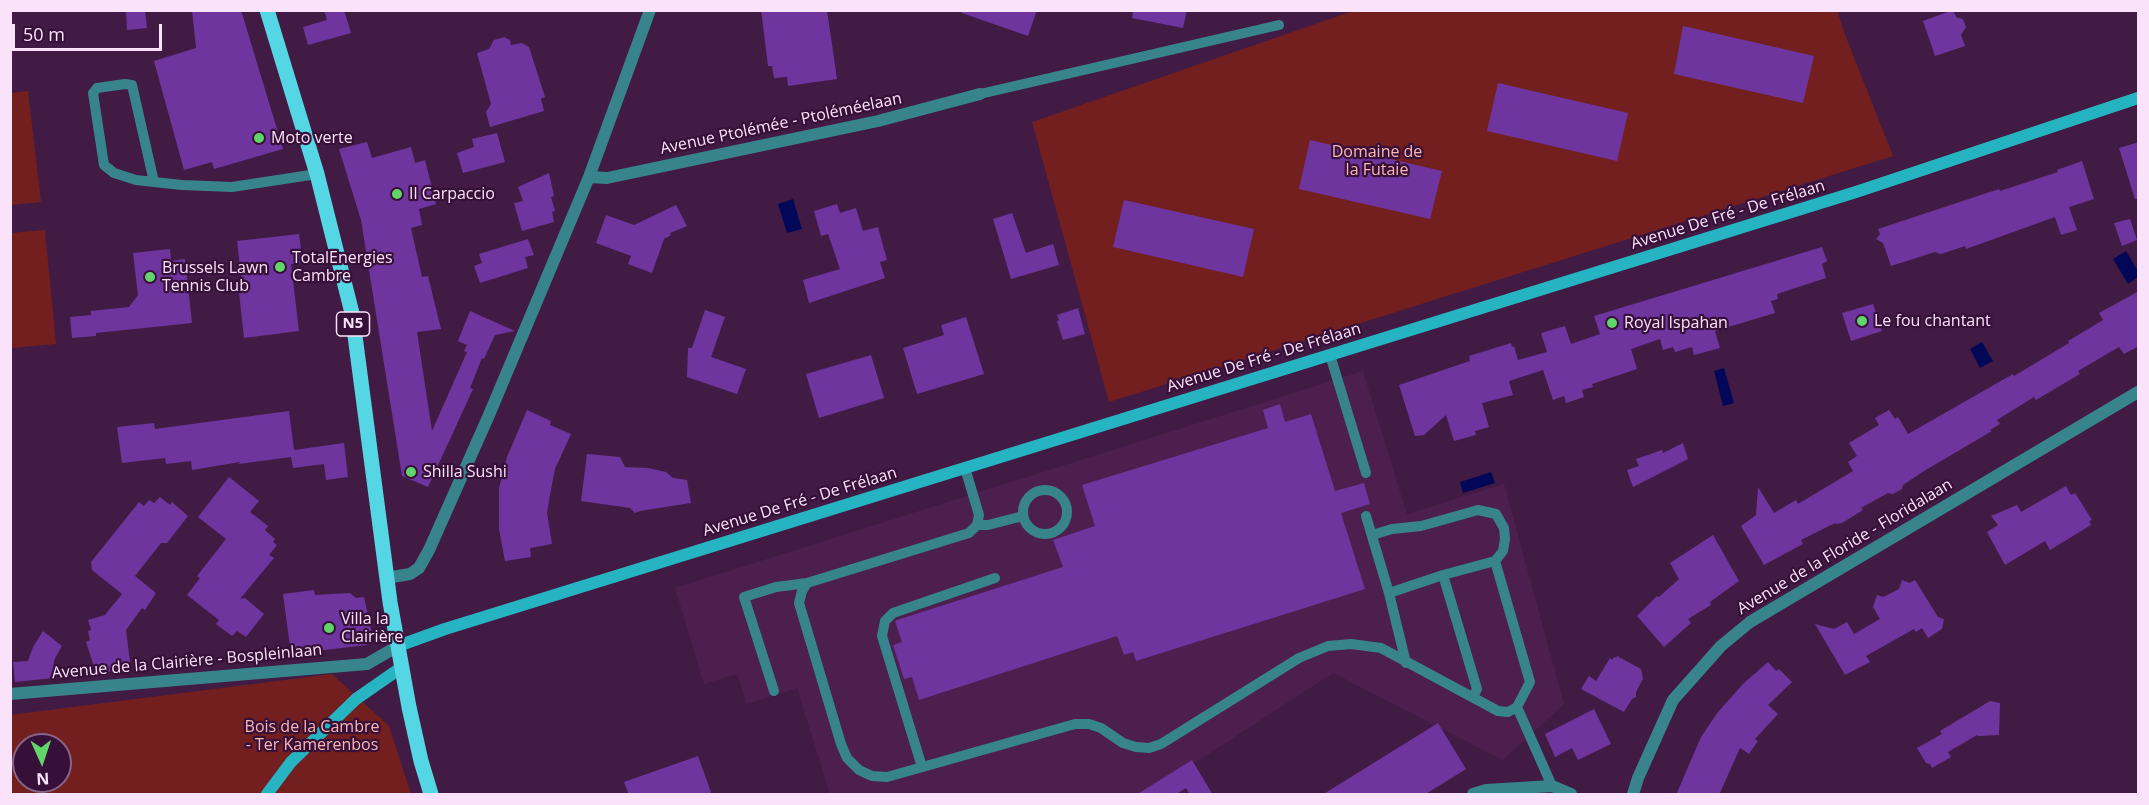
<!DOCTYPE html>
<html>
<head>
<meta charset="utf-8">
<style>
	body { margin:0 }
	#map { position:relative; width:2149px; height:805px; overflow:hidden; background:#421b44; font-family:"Open Sans",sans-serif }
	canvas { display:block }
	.frame { position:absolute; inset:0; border:12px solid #fbe2fb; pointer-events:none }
	.north { position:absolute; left:12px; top:733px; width:60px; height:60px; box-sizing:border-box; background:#371039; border:2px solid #856487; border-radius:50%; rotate:177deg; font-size:16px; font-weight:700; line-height:24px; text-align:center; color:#fbe2fb }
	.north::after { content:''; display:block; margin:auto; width:21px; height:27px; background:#60d56a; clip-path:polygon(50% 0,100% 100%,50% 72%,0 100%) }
	.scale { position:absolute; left:12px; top:24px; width:150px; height:27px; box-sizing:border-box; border:3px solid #fbe2fb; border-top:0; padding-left:8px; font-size:18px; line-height:21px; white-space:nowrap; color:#fbe2fb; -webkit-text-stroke:4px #371039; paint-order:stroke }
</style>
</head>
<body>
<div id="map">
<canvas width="2149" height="805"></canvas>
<div class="frame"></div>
<div class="north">N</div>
<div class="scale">50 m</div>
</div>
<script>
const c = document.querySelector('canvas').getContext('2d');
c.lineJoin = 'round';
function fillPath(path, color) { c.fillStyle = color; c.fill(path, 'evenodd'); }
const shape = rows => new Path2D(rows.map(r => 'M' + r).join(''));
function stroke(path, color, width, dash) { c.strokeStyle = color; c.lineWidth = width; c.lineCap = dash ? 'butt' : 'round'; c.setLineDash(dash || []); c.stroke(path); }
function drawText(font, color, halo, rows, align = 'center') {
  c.font = font + ' "Open Sans",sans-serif'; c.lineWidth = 4.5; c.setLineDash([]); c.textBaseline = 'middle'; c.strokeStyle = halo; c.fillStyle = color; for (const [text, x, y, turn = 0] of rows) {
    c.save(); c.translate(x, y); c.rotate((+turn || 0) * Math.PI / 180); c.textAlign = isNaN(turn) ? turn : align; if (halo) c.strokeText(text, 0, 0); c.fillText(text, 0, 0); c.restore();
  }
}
fillPath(shape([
	[1363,371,1407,514,1504,484,1564,704,1503,760,1333,673,1147,794,830,794,797,688,747,704,737,674,704,684,675,588]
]), '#4c1f4f');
fillPath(shape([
	[1837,10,1844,32,1893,156,1109,402,1032,122,1353,11],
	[28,91,41,202,11,205,11,93],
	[45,230,56,344,11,348,11,233],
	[332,674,389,726,411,794,11,794,10,715],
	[24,745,60,745,60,781,24,781]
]), '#731f1f');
fillPath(shape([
	[793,199,802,229,787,233,778,204],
	[2126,251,2138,271,2138,277,2128,284,2113,259],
	[1982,342,1993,361,1980,368,1970,349],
	[1724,368,1734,403,1723,406,1714,371],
	[1491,472,1495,483,1463,493,1460,482]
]), '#020857');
fillPath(shape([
	[126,10,145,10,147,28,127,30],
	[192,10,241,10,283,149,214,169,212,162,184,170,154,61,196,48],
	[324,10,344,10,351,33,308,45,303,27,327,20],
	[761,10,827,10,837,79,788,86,787,77,774,78,772,66,768,66],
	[962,10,1037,10,1028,36,962,13],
	[1133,10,1187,10,1183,28,1132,18],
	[1953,10,1956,17,1963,19,1966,27,1961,35,1965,46,1935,56,1923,21],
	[1683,26,1814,56,1803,103,1674,74],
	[504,37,510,40,511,45,522,43,529,47,545,97,541,99,544,111,490,127,486,112,491,104,477,53,489,49,494,40],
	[1498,83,1628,113,1617,161,1487,131],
	[497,133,505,162,463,173,457,153,474,147,472,139],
	[1310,140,1442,171,1430,219,1299,189],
	[367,142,372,158,411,147,415,163,425,160,436,204,419,209,422,225,411,228,422,277,428,276,441,329,417,332,432,431,467,352,464,351,467,345,458,341,470,311,515,331,495,335,484,359,482,358,470,388,473,389,428,487,402,476,361,220,339,149],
	[2139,142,2139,199,2135,199,2119,148],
	[2082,161,2094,199,2069,207,2077,230,2061,235,2055,217,1966,249,1965,246,1941,254,1935,252,1891,266,1883,243,1876,239,1880,234,1878,229,1999,189,2000,191,2058,172,2057,170],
	[549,173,554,196,551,197,555,211,552,212,554,222,522,231,514,203,523,201,518,187],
	[1124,200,1254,229,1243,277,1113,247],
	[837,204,840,213,856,208,863,231,878,227,887,260,880,262,885,278,809,303,803,280,840,269,828,234,821,236,814,211],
	[676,205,687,226,670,233,671,235,664,239,652,273,628,264,631,256,596,243,606,215,634,225],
	[1012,213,1026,253,1053,244,1059,265,1011,279,993,219],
	[2130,219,2137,240,2122,246,2114,223],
	[299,234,303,263,291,264,299,331,244,338,238,283,242,283,237,241],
	[528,239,534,255,525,257,528,268,480,283,474,266,482,263,479,254],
	[1822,247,1827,261,1822,264,1826,278,1777,294,1778,299,1771,301,1775,313,1715,331,1720,348,1694,355,1692,347,1675,352,1673,347,1663,350,1660,339,1631,349,1637,369,1592,384,1593,387,1582,390,1584,397,1566,403,1564,396,1553,400,1543,370,1509,381,1513,395,1482,403,1489,427,1475,431,1476,435,1454,441,1446,415,1424,435,1415,436,1399,385,1470,361,1469,356,1511,343,1512,347,1514,346,1518,360,1547,352,1541,333,1565,326,1571,344,1600,334,1594,316],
	[170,249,171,261,185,259,192,323,96,333,96,336,72,338,70,317,91,315,91,311,129,307,138,295,133,253],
	[2139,291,2139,346,2124,354,2119,347,2078,371,2080,374,2036,400,2034,397,1997,420,2000,424,1990,430,1992,431,1924,471,1903,485,1902,489,1893,494,1888,493,1861,508,1863,510,1842,523,1836,524,1835,523,1801,540,1803,544,1764,565,1741,526,1756,515,1758,487,1774,513,1796,500,1798,504,1853,471,1848,462,1857,456,1849,443,1879,425,1875,418,1889,410,1895,419,1898,417,1908,434,2013,374,2014,376,2069,343,2068,341,2103,320,2099,313],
	[1873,304,1882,331,1851,341,1842,313],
	[1078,308,1085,334,1063,340,1057,321,1059,320,1057,315],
	[705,310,725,317,711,357,746,369,737,394,687,377,688,348,692,348],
	[966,317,984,374,917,394,903,348,944,335,941,325],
	[871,355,884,398,819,418,806,374],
	[1280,404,1285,422,1311,414,1335,491,1364,483,1370,504,1341,513,1365,589,1136,661,1133,652,1124,655,1117,636,919,700,912,677,904,679,893,645,902,642,895,621,897,620,1063,567,1053,540,1095,526,1082,485,1268,428,1263,410],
	[527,410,551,421,550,425,571,434,555,469,550,495,547,513,552,544,530,548,531,557,505,561,499,529,499,488,507,457],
	[289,411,294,450,344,443,348,477,326,480,324,464,293,468,291,457,239,464,240,462,192,470,191,461,166,464,165,458,122,463,117,427,154,423,155,429],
	[1683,443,1688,459,1633,487,1627,470,1639,466,1636,459,1662,450,1663,453],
	[587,454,620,457,625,467,648,468,666,472,673,478,687,480,691,503,640,511,635,513,630,508,581,501],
	[229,477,259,501,250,512,268,526,265,530,275,539,273,542,277,545,269,555,274,558,240,599,245,598,264,614,246,637,237,631,232,636,216,624,219,620,187,595,200,578,197,576,226,539,198,517],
	[2066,486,2071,495,2075,493,2092,520,2089,521,2091,525,2050,550,2045,541,2005,565,1987,532,1998,525,1991,516,2017,505,2021,512],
	[160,497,170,505,172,502,188,516,167,543,161,543,135,576,156,593,145,610,142,608,126,630,131,670,96,673,86,642,90,640,88,631,91,630,88,620,105,615,122,594,92,570,91,562,139,502,144,506,149,500,154,503],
	[1713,535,1739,581,1710,602,1711,605,1688,619,1691,623,1664,647,1637,616,1657,596,1659,597,1679,579,1670,563],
	[1902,580,1910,583,1915,580,1938,617,1944,619,1942,629,1928,638,1922,628,1916,632,1914,629,1866,656,1870,662,1845,675,1815,624,1834,629,1847,622,1854,634,1880,619,1873,607,1877,595,1883,597,1899,589],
	[314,590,315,595,350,593,356,598,364,597,373,638,367,645,291,654,283,594],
	[43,631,62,646,54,660,53,678,15,682,13,662,28,661,33,647],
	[1617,656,1641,669,1643,679,1636,692,1636,697,1632,699,1624,712,1581,689,1589,676,1596,681,1610,658,1612,660,1614,657,1616,658],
	[1768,662,1776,671,1779,669,1792,682,1768,705,1778,714,1755,739,1758,741,1749,754,1740,748,1719,795,1676,795,1701,737,1718,712,1744,683],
	[1990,701,2000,703,1999,735,1978,736,1977,735,1948,752,1951,757,1932,768,1930,764,1926,763,1917,748,1942,734,1940,731],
	[1594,709,1611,744,1578,760,1572,748,1555,757,1545,734],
	[1438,723,1466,769,1424,795,1322,795],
	[698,756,712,795,629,795,624,782],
	[1192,760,1213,795,1190,795,1186,788,1175,795,1136,795]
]), '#6e359f');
stroke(shape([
	[980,94,1279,25],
	[154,182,132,85,125,84,97,88,93,93,104,165,114,173,136,180,154,182,182,185,232,187,317,174],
	[1330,355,1366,473],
	[965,468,979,515,977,525,969,533,807,583,802,591,799,603,841,744,847,758,859,770,872,776,887,777,1075,724,1089,724,1101,728,1123,743,1136,747,1149,748,1161,744,1299,658,1328,646,1351,644,1381,648,1498,711,1508,712,1517,707,1530,682,1495,561,1443,575,1389,593],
	'1023 512a22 22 0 1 1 44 0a22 22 0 1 1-44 0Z',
	[1366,516,1389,593,1406,663],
	[977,525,988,525,1023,516],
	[1372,535,1392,529,1421,526,1478,510,1496,514,1504,528,1505,539,1503,551,1495,561],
	[1443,575,1477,689,1473,697],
	[774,691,744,597,776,587,807,583],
	[1517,707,1552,786],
	[922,767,882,636,885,621,893,613,995,578]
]), '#38848c', 10);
stroke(shape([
	[589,177,607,178,878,121,980,94],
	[386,578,410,574,419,568,429,550,489,415,589,177,650,10],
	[10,694,367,664,398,646],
	[1473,794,1486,790,1552,786,1571,794],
	[1633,794,1638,778,1673,700,1721,646,1750,622,2138,392]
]), '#38848c', 12);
stroke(shape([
	[398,646,445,629,1856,192,2138,98],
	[267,794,291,762,356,699,402,667]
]), '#26b4c2', 12);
stroke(shape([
	[267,10,317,174,352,313,390,602,409,707,421,761,431,794]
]), '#54d6e4', 15);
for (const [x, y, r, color] of [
	[259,138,6,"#60d56a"],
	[397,194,6,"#60d56a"],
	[280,267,6,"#60d56a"],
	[150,277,6,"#60d56a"],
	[1862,321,6,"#60d56a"],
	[1612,323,6,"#60d56a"],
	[411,472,6,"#60d56a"],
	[329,628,6,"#60d56a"]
]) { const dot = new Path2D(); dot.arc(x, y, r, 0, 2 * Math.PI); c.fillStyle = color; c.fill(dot); stroke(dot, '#371039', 2); }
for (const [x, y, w] of [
	[353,324,33]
]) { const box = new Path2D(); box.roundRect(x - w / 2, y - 12, w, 24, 4.5); c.fillStyle = '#371039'; c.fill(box); stroke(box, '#fbe2fb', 1.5); }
drawText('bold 15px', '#fbe2fb', null, [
	["N5",353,324]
]);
drawText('16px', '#fbe2fb', '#371039', [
	["Avenue Ptolémée - Ptoléméelaan",781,124,-12],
	["Avenue De Fré - De Frélaan",1728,215,-17],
	["Avenue De Fré - De Frélaan",1264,358,-17],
	["Avenue De Fré - De Frélaan",800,502,-17],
	["Avenue de la Floride - Floridalaan",1845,547,-31],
	["Avenue de la Clairière - Bospleinlaan",187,662,-5]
]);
drawText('16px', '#fbe2fb', '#371039', [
	["Moto verte",271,138],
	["Il Carpaccio",409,194],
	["TotalEnergies",292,258],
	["Cambre",292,276],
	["Brussels Lawn",162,268],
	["Tennis Club",162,286],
	["Le fou chantant",1874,321],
	["Royal Ispahan",1624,323],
	["Shilla Sushi",423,472],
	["Villa la",341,619],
	["Clairière",341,637]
], 'left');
drawText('16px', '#fab7b1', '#371039', [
	["Domaine de",1377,152],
	["la Futaie",1377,170],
	["Bois de la Cambre",312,727],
	["- Ter Kamerenbos",312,745]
]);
</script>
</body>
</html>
